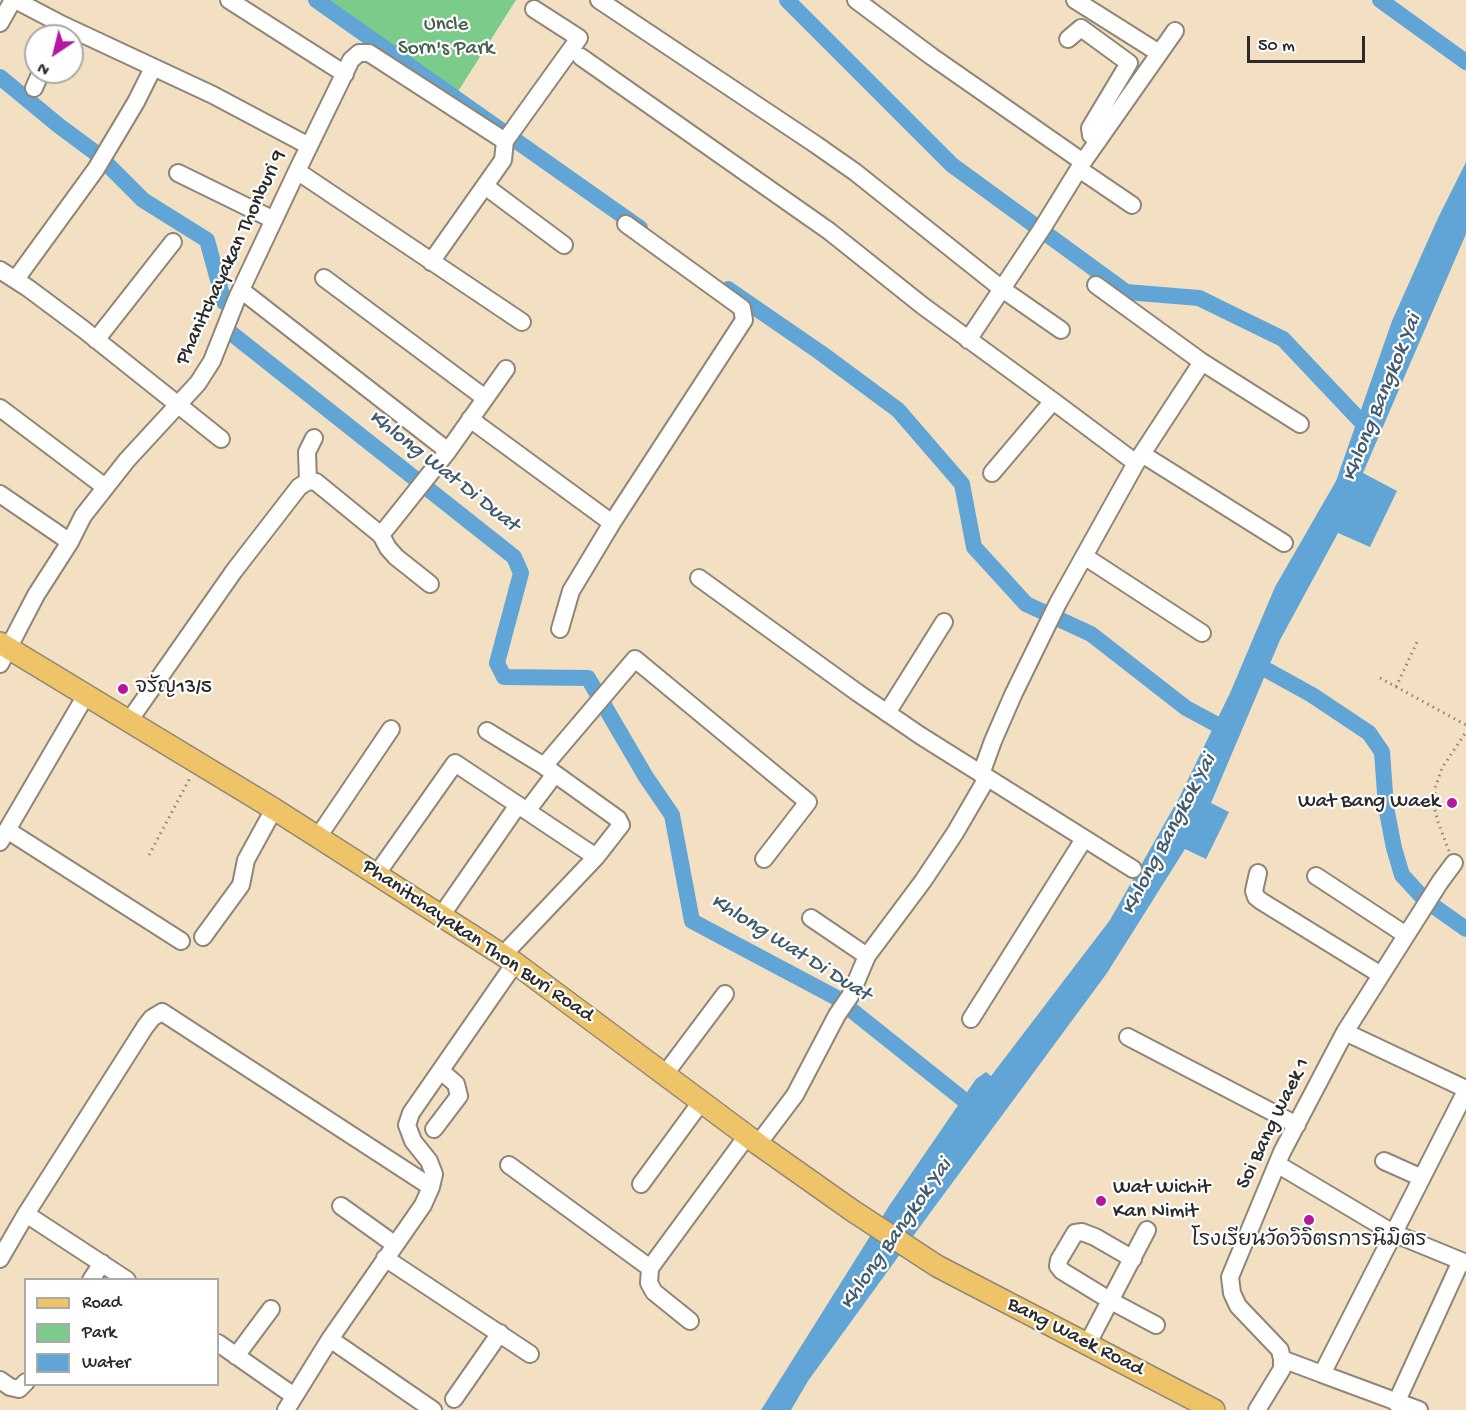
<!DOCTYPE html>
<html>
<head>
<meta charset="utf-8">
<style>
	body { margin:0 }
	#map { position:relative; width:1466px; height:1410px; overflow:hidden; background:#f3e0c3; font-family:"Gochi Hand",sans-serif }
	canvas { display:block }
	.legend { position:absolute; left:24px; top:1278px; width:195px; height:108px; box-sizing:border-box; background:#fff; border:2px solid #aaa; margin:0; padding:8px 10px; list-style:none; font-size:18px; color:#2b2b2b }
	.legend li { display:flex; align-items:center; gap:12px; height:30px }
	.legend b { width:30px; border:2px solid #aaa }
	.north { position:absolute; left:24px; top:24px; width:60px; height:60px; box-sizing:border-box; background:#fff; border:2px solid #aaa; border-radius:50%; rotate:215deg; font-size:16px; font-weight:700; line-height:24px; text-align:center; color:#2b2b2b }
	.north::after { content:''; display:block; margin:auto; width:21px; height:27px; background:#b5179e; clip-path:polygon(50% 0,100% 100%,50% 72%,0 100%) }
	.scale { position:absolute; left:1247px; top:36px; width:118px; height:27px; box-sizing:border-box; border:3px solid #2b2b2b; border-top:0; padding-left:8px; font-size:18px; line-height:21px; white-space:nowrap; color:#2b2b2b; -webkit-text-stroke:4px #fff; paint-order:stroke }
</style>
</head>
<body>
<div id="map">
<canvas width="1466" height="1410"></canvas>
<ul class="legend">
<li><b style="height:8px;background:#efc469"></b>Road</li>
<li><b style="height:16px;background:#7bcb8b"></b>Park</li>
<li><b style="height:16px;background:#61a5d6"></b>Water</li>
</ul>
<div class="north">N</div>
<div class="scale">50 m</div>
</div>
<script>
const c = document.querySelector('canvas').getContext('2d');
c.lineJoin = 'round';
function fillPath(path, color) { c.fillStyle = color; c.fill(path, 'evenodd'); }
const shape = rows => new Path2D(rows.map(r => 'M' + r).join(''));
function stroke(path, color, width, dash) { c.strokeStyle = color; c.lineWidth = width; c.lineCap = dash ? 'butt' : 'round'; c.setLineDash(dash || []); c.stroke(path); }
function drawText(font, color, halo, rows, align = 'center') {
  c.font = font + ' "Gochi Hand","Playpen Sans Thai",sans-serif'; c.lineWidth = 4.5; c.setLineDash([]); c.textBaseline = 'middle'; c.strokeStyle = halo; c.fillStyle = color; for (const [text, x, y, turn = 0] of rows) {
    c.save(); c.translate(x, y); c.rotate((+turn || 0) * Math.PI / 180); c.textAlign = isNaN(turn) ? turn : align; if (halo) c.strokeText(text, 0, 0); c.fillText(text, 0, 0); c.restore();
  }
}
fillPath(shape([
	[323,0,516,0,457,93]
]), '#7bcb8b');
fillPath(shape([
	[1466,162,1466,234,1363,473,1397,491,1370,547,1338,533,1280,640,1211,803,1229,812,1206,859,1185,849,1107,973,919,1228,808,1381,791,1410,761,1410,889,1206,976,1079,986,1072,991,1076,1110,920,1179,798,1230,693,1275,587,1336,481,1392,321,1438,218]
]), '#61a5d6');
stroke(shape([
	[316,0,640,228],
	[787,0,952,165,1126,292,1199,298,1283,339,1371,432],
	[1380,0,1466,62],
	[0,77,58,125,97,154,143,200,207,240,224,302],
	[728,289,821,353,898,410,962,484,974,547,1026,604,1091,634,1186,708,1227,730],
	[231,333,514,557,521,573,497,663,504,677,588,678,646,777,672,815,692,921,835,997,979,1112],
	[1256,664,1312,695,1369,733,1382,752,1386,807,1394,848,1402,875,1425,900,1466,929]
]), '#61a5d6', 16);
const minor = shape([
	[15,0,63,25,213,95,309,146],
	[229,0,345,74],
	[599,0,815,144,855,172,1002,289,1061,330],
	[856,0,931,56,1083,162],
	[1075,0,1159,53],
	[0,23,13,0],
	[1068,39,1081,28,1129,63,1090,128,1091,135,1098,141],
	[581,57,829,231,923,306,1053,401,1136,463],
	[34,88,41,72],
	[505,141,579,38,534,9],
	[1079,169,1132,205],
	[297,171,522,322],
	[178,173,274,220],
	[485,186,564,245],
	[0,270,28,288,83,329,221,439],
	[324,278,485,398],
	[16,279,96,169,136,102,153,68],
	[1096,285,1202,362,1300,424],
	[241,290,448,451],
	[96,340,173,242],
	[968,340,1043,227,1083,162,1175,31],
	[0,408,105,487],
	[470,419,612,523],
	[1142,454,1284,543],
	[992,473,1053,401],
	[308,481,307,452,314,438],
	[0,494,70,542],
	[381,535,448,451,506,369],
	[1084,556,1202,633],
	[699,578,858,693,921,736,1133,869],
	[560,629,571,591,612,523,744,320,742,308,626,224],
	[0,664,36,595,70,542,83,516,127,460,198,383,212,361,237,298,297,171,351,60,359,53,369,53,505,141,503,160,431,262],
	[887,713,944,622],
	[129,721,234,571,299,487,308,481,316,482,381,535,388,548,396,557,430,584],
	[487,731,544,766,618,819,621,825,596,857,503,955],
	[544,766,635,659,808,802,764,859],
	[981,774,993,741,1013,695,1058,603,1136,463,1202,362],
	[527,811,555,774],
	[7,830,181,941],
	[318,837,391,729],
	[0,842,86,695],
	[1258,873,1254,891,1256,897,1261,901,1381,975],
	[376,875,455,763,596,857],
	[1316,876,1406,935],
	[441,916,518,805],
	[811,918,867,956],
	[203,937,241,885,246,860,274,809],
	[971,1019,1084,839],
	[1345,1032,1466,1089],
	[1128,1037,1297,1125],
	[665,1074,725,994],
	[434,1129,459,1096,456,1084,441,1071],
	[758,1144,795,1095,837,1015,850,996,867,956,923,881,955,833,987,778],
	[1384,1161,1422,1178],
	[1277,1164,1393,1233,1466,1263],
	[509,1165,650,1268,747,1136],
	[641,1184,701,1102],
	[341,1206,394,1244],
	[26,1214,127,1280],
	[385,1258,530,1354],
	[0,1259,26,1214,145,1027,152,1018,162,1012,431,1187],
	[1133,1259,1095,1237,1082,1232,1075,1233,1059,1260,1058,1266,1062,1271,1111,1301,1156,1325],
	[650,1268,649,1283,654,1292,690,1321],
	[91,1280,102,1263],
	[330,1339,433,1410],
	[218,1343,294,1396],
	[1088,1343,1147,1230],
	[236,1356,271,1309],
	[1282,1359,1322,1374,1466,1091],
	[1322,1374,1419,1410],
	[0,1380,10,1387,19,1389,26,1382],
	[454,1399,500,1333],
	[1396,1403,1461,1261],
	[286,1410,330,1339,423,1205,431,1187,434,1174,429,1161,413,1141,407,1125,411,1113,515,963],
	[1257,1410,1282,1369,1282,1359,1280,1350,1238,1306,1232,1293,1230,1277,1282,1152,1345,1032,1440,882,1454,863]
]);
const major = shape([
	[0,643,274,809,515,963,758,1144,853,1211,937,1266,1214,1410]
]);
stroke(minor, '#8f8677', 20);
stroke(major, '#8f8677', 24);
stroke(shape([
	[1380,678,1466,725],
	[1396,687,1418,640],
	[1449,851,1438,822,1434,806,1435,788,1442,768,1466,732],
	[149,855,190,778]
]), '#8f8677', 3, [1.5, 4.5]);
stroke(minor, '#fff', 16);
stroke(major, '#efc469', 21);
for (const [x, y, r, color] of [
	[123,689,6,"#b5179e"],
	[1452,803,6,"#b5179e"],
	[1101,1201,6,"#b5179e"],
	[1309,1220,6,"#b5179e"]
]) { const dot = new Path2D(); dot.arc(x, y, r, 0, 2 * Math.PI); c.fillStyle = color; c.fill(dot); stroke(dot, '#fff', 2); }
drawText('21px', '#47634d', '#fff', [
	["Uncle",446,26],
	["Sorn's Park",446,50]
]);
drawText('21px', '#2b2b2b', '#fff', [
	["Phanitchayakan Thonburi 9",232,258,-65],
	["Phanitchayakan Thon Buri Road",477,942,34],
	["Soi Bang Waek 1",1274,1124,-64],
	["Bang Waek Road",1075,1338,27]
]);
drawText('21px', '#2b2b2b', '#fff', [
	["จรัญ13/5",135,689],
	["Wat Bang Waek",1440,803,"right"],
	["Wat Wichit",1113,1189],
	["Kan Nimit",1113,1213],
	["โรงเรียนวัดวิจิตรการนิมิตร",1309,1242,"center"]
], 'left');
drawText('italic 22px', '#415c6f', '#fff', [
	["Khlong Bangkok Yai",1383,398,-68],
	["Khlong Wat Di Duat",443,472,38],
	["Khlong Bangkok Yai",1170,835,-62],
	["Khlong Wat Di Duat",790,949,32],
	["Khlong Bangkok Yai",897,1235,-55]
]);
</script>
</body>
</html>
